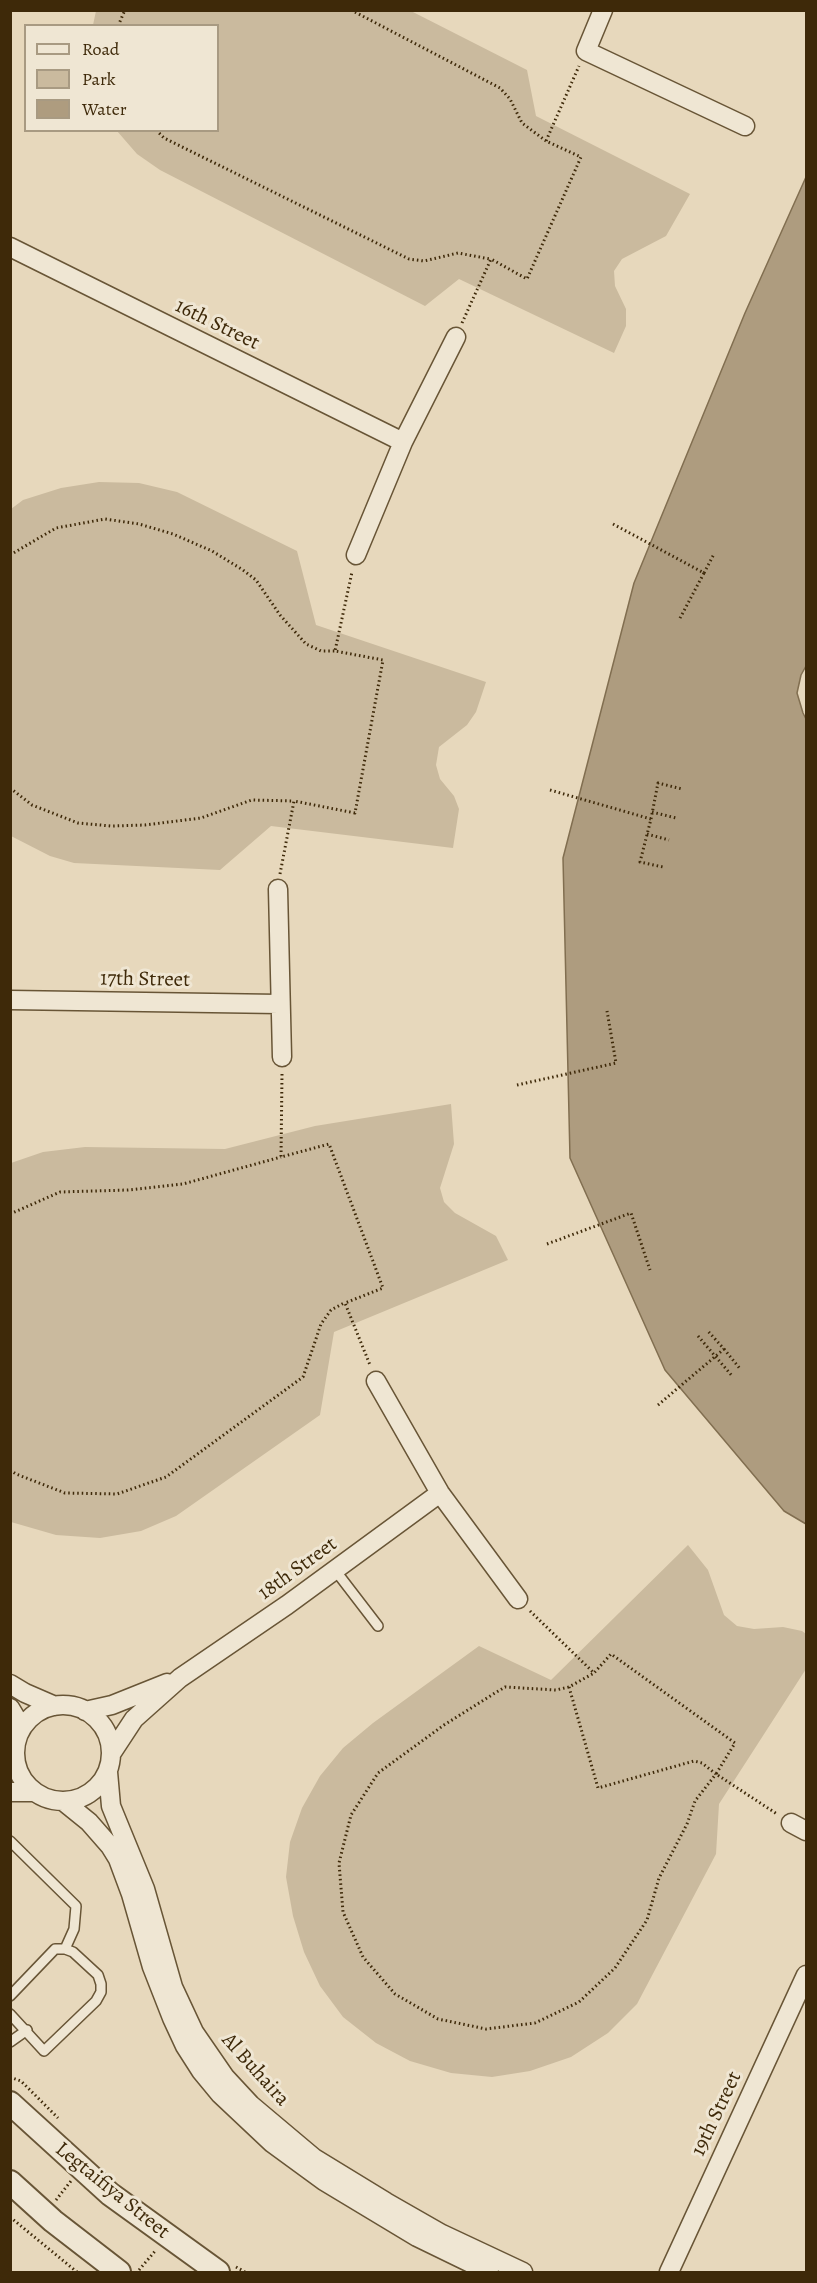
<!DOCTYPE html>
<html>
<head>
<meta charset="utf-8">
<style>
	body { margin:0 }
	#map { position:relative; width:817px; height:2283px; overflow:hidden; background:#e7d8bc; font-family:Alegreya,serif }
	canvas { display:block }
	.frame { position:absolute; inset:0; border:12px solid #3e2909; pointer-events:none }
	.legend { position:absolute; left:24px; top:24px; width:195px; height:108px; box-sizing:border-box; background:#efe6d3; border:2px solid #a89a82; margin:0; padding:8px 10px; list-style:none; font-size:18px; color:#3e2909 }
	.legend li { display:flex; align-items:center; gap:12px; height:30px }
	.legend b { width:30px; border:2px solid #a89a82 }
</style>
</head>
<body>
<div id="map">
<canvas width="817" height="2283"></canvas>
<div class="frame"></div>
<ul class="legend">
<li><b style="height:8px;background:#efe6d3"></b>Road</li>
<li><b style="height:16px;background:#caba9e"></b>Park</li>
<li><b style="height:16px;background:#ae9c7f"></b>Water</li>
</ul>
</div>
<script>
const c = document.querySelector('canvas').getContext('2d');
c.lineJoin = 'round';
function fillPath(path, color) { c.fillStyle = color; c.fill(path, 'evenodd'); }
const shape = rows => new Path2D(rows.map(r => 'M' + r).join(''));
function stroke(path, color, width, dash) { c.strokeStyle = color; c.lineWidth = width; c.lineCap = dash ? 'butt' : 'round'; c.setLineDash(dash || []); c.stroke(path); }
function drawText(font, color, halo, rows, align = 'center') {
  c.font = font + ' Alegreya,serif'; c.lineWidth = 6; c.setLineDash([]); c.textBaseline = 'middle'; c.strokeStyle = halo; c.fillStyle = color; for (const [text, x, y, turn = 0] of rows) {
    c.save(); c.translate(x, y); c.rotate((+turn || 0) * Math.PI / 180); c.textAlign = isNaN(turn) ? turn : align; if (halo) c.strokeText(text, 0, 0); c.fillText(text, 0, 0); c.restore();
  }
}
fillPath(shape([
	[96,11,411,11,527,70,536,116,690,194,666,236,622,259,614,271,615,286,626,309,626,326,614,353,459,279,425,306,160,170,137,154,117,131,218,130,218,26,93,25],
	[99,482,139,483,177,492,297,551,316,625,486,682,476,712,467,725,439,747,436,765,440,779,454,796,459,809,453,848,271,826,220,870,74,863,50,856,11,836,11,509,23,500,61,488],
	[451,1104,454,1144,440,1188,444,1202,455,1213,496,1236,508,1260,334,1332,320,1415,176,1516,141,1531,100,1538,56,1535,11,1522,11,1163,43,1152,85,1147,225,1149,315,1126],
	[688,1545,708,1570,724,1615,737,1626,754,1629,783,1627,802,1631,806,1634,806,1669,719,1804,716,1854,637,2004,608,2033,571,2057,530,2071,492,2077,451,2073,410,2061,376,2043,343,2017,320,1986,304,1952,293,1916,286,1877,290,1842,302,1808,320,1776,343,1748,373,1723,479,1646,551,1680]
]), '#caba9e');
const water = shape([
	[806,177,806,666,801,675,797,693,803,713,806,719,806,1524,784,1511,665,1370,570,1158,563,858,634,583,745,313,806,177]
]);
fillPath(water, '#ae9c7f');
stroke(water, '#816e50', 1.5);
const service = shape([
	[335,1570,378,1626],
	[10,1841,76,1906,74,1929,65,1949],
	[10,1996,55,1949,65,1949,73,1952,98,1975,101,1984,101,1992,96,2001,44,2051,10,2014],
	[10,2042,27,2030]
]);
const minor = shape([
	[603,10,586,51,745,126],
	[10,247,403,442],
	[356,555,403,442,456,337],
	[278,889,282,1057],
	[10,1000,279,1004],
	[376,1381,440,1493,518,1599],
	[10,1684,25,1693,55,1706],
	'15 1753a48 48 0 1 1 96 0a48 48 0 1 1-96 0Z',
	[10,1708,22,1728],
	[85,1711,112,1705,167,1683],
	[111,1754,134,1719,180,1678,287,1605,440,1493],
	[108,1772,111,1806,145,1889,173,1987,194,2032,225,2077,251,2105,314,2158,386,2202,442,2234,523,2272],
	[10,1792,35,1792],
	[63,1801,89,1822,110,1846,118,1859,131,1894,152,1967,172,2018,185,2046,201,2071,220,2094,272,2143,324,2181,417,2237,489,2272],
	[791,1823,806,1831],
	[669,2272,806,1975]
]);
const tertiary = shape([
	[10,2103,110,2194,218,2272],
	[10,2182,53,2221,119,2272]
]);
stroke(service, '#685536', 12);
stroke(minor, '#685536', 21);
stroke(tertiary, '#685536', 26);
stroke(shape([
	[351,10,500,88,510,99,522,123,546,141],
	[118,26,125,10],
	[156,130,164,138,409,259,424,261,458,253,490,259],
	[462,323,491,259,527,279,581,157,546,141,579,66],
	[613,524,704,573,679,620],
	[10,555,56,528,105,519,139,524,173,534,212,551,243,570,256,580,280,615,306,644,321,651,335,651],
	[704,573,714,554],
	[10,788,32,805,78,823,111,826,145,825,201,818,252,800,294,801],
	[550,790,651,819,640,862,663,867],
	[652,812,676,818],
	[651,819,658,783,682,789],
	[647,834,669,840],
	[280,874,294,801,355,813,383,660,335,651,352,572],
	[282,1074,281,1157,329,1144,383,1288,345,1303,370,1365],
	[517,1085,616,1063,607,1011],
	[10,1214,60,1192,128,1190,183,1184,281,1157],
	[547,1244,631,1213,650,1270],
	[698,1336,733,1377],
	[724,1349,741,1370],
	[658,1405,724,1349,707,1330],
	[10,1470,16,1474,65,1493,117,1494,166,1477,303,1377,321,1324,331,1310,344,1303],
	[530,1611,594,1673,611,1654,735,1743,716,1774,777,1814],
	[569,1687,598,1788,694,1761,702,1763,716,1774,695,1801,687,1824,659,1878,647,1920,615,1968,579,2002,535,2023,486,2029,438,2019,395,1994,363,1957,343,1912,339,1863,351,1815,378,1773,444,1725,495,1693,505,1687,556,1690,569,1687,594,1673],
	[10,2077,21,2081,58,2118],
	[56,2200,71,2181],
	[10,2217,77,2272],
	[236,2267,245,2272],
	[139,2270,156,2250]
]), '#3e2909', 3, [1.5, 3]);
stroke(service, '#efe6d3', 9);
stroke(minor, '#efe6d3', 18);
stroke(tertiary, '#efe6d3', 22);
drawText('21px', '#3e2909', '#efe6d3', [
	["16th Street",217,325,26],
	["17th Street",145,980,1],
	["18th Street",298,1569,-36],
	["Al Buhaira",255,2070,48],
	["19th Street",717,2114,-65],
	["Legtaifiya Street",112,2191,39]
]);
</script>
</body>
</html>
